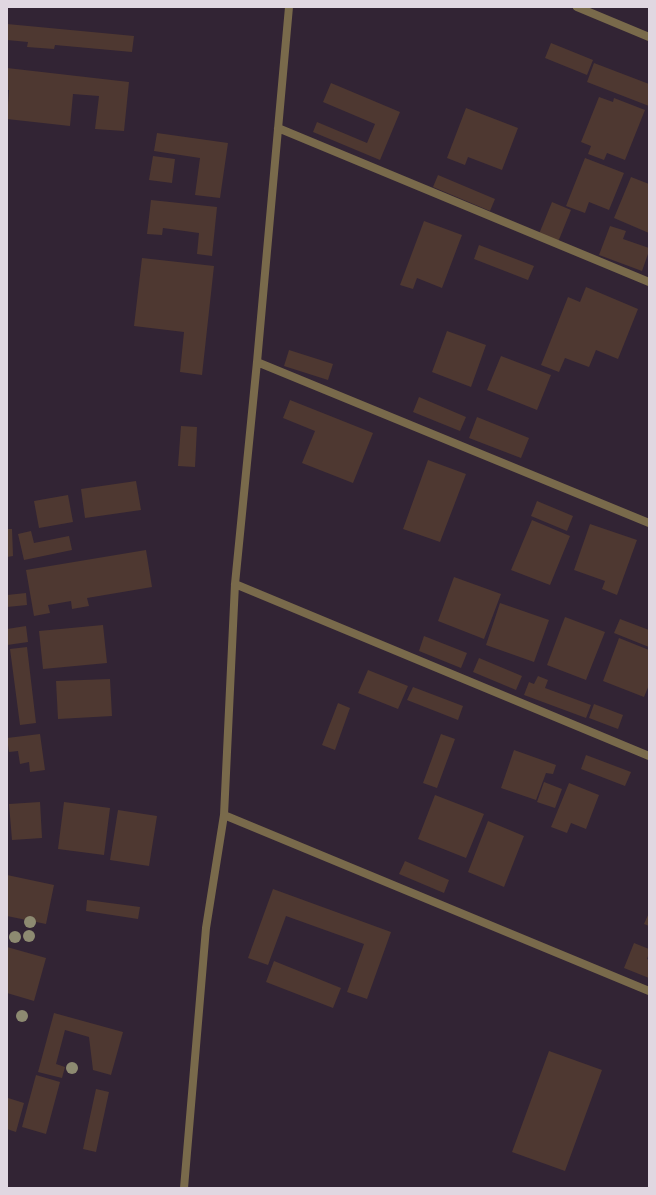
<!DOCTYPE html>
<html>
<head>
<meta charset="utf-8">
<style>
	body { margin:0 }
	#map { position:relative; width:656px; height:1195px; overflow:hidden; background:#322434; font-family:Jost,sans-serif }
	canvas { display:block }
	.frame { position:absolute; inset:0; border:8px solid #e0d7e1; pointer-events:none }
</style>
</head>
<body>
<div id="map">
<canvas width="656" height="1195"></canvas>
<div class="frame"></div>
</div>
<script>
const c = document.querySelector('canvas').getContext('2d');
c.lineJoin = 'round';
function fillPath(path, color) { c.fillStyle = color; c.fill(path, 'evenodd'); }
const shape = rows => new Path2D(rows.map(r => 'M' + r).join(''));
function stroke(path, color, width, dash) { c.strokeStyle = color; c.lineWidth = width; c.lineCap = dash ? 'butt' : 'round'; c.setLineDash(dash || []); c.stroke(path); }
fillPath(shape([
	[7,24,134,36,132,52,55,45,54,49,27,47,28,42,7,40],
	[551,43,593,60,587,75,545,58],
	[594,63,649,84,649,106,587,82],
	[7,68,129,82,124,131,95,129,99,96,73,94,70,126,7,119,9,90,7,90],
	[331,83,400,112,380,160,313,132,317,122,367,143,375,124,323,102],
	[599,97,613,102,614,98,645,110,625,160,607,153,604,160,588,154,591,146,581,142],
	[466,108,518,128,502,170,468,157,465,165,447,158],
	[157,133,228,143,220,198,195,195,200,158,154,151],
	[153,156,175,159,172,183,149,180],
	[585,158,624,173,609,210,589,202,585,213,566,206],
	[438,175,495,199,490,211,433,187],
	[631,177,649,184,649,233,614,218],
	[151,200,217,207,212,256,197,254,199,233,163,228,162,235,147,234],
	[552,202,571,210,558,242,539,234],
	[424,221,462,235,442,288,417,278,413,289,400,285],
	[610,226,626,231,623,239,649,248,649,251,642,271,599,255],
	[479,245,534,266,528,280,474,259],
	[142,258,214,266,202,375,180,372,184,332,134,326],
	[586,287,638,309,618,359,596,350,589,367,565,358,559,372,541,365,568,297,580,302],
	[447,331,486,345,471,387,432,372],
	[289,350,333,364,328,380,284,366],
	[501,356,551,375,537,410,487,390],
	[419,397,466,417,460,431,413,412],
	[290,400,373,433,353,483,302,463,315,431,283,418],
	[477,417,529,438,521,458,469,438],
	[181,426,197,427,195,467,178,466],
	[428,460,466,474,440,542,403,529],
	[136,481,141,510,85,518,81,489],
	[68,495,73,522,39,528,34,501],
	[537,501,573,516,567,531,531,516],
	[532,520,570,536,550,585,511,570],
	[590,524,637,540,617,595,602,589,605,581,574,570],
	[7,529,12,529,13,556,7,557],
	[31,531,34,543,69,536,72,550,24,560,18,534],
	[146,550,152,587,87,598,89,606,72,609,71,601,48,605,50,613,34,616,26,570],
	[454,577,501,594,484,639,438,621],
	[26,593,27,605,7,607,7,595],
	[500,603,549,620,534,662,486,645],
	[565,617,605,632,586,680,547,665],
	[620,619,649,630,649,647,614,633],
	[103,625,107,663,43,669,39,631],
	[26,626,28,642,7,645,7,629],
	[424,636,467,653,461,668,419,651],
	[619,638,649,650,649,685,644,697,603,681],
	[27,647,36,723,20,725,10,649],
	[479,658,522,676,516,690,473,672],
	[368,670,408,686,398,709,358,693],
	[538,676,548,680,545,688,591,705,586,718,524,695,529,682,534,684],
	[110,679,112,716,58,719,56,681],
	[413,687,463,706,458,720,407,700],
	[338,703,350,708,335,750,322,745],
	[594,704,623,715,618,729,589,718],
	[40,734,45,770,30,772,29,762,20,764,18,751,9,752,7,738],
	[441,734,455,739,437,788,423,783],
	[514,750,556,765,553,774,546,773,536,800,501,788],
	[586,755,631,772,625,786,581,769],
	[544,782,562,789,555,808,537,802],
	[569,783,599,795,586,829,571,823,567,833,551,827],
	[435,795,484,814,466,858,418,839],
	[40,802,42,838,12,840,9,804],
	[64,802,110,808,104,855,58,849],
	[118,810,157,816,149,866,110,860],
	[488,821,524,836,504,887,468,872],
	[405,861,449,880,444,893,399,874],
	[7,875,54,885,46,924,7,916],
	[273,889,391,932,367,999,347,992,364,944,286,916,268,965,248,958],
	[87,900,140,907,138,919,86,911],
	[649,913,649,926,644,924],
	[634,943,649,949,649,953,647,959,649,960,649,978,624,968],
	[7,947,46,958,34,1001,7,993],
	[274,961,341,988,333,1008,266,982],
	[54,1013,123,1032,111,1075,93,1070,89,1037,65,1030,56,1064,65,1067,62,1078,38,1072],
	[549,1051,602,1070,565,1171,512,1152],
	[36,1075,60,1082,46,1134,22,1127],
	[96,1089,109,1092,96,1152,83,1149],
	[8,1098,24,1103,16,1132,7,1129]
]), '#4e3831');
stroke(shape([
	[577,7,649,37],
	[278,128,649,282],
	[257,362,649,523],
	[235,584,649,756],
	[224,815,649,991],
	[184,1188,206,928,224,815,235,584,257,362,289,7]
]), '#796a4b', 8);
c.fillStyle = '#8d8a71';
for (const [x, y] of [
	[30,922],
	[29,936],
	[15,937],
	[22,1016],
	[72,1068]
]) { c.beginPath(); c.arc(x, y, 6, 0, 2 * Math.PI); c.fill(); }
</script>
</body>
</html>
